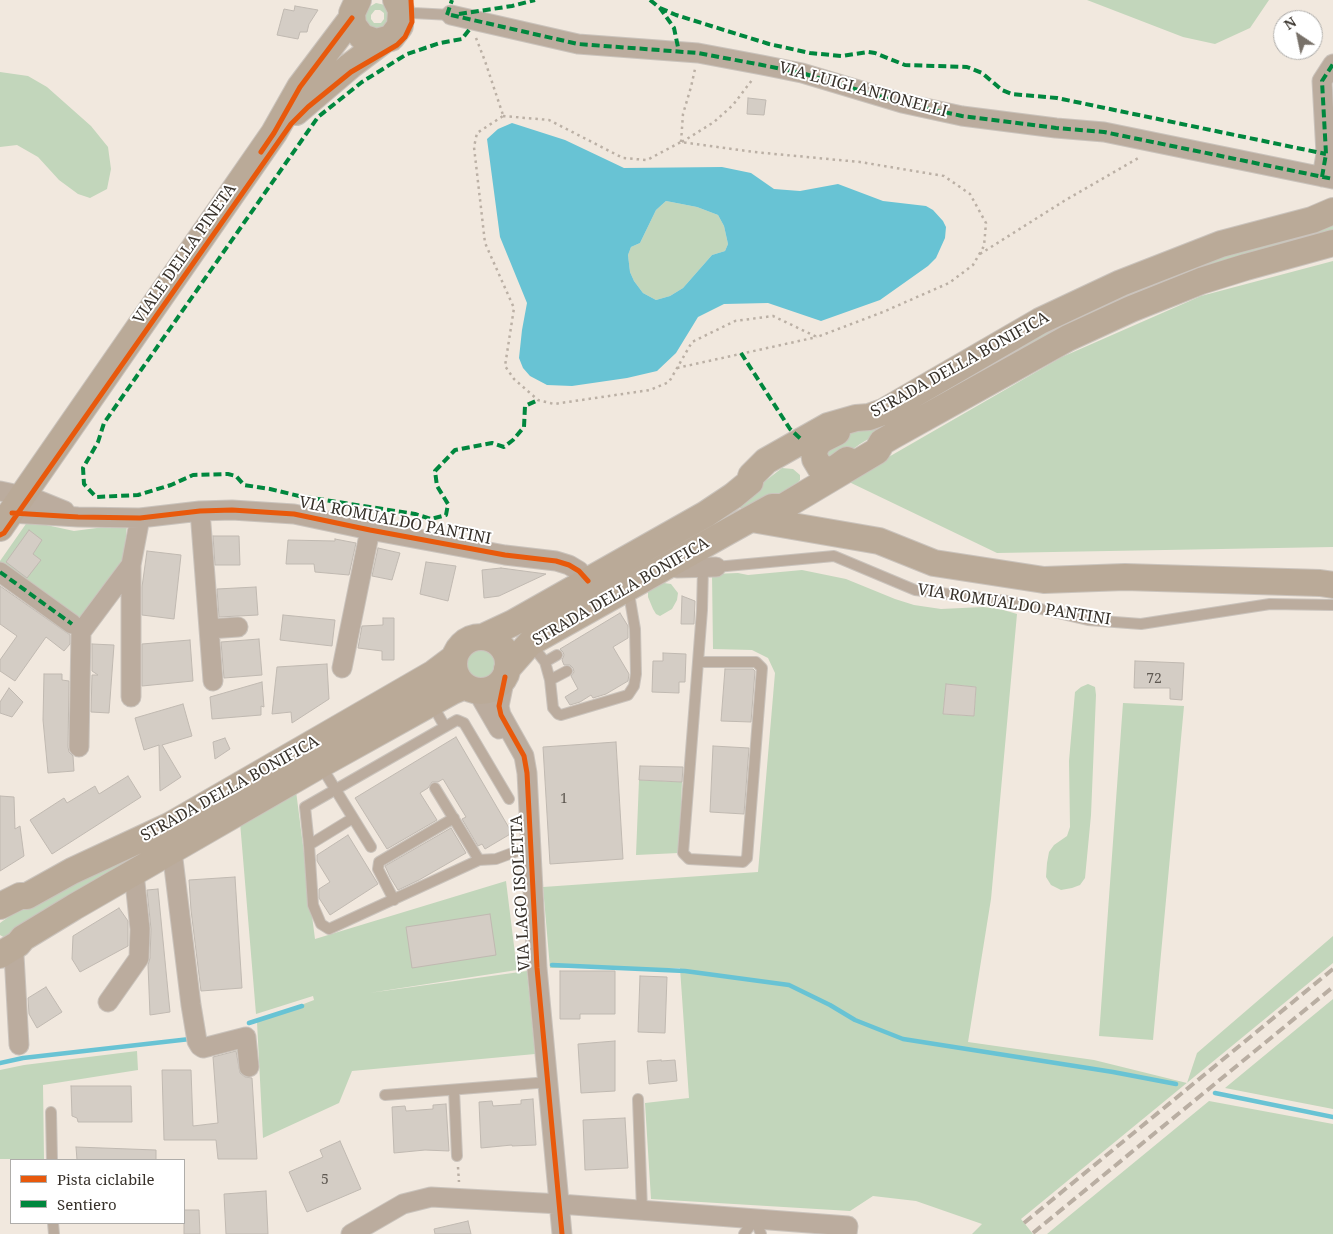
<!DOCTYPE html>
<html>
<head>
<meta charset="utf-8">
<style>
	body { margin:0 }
	#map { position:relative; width:1333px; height:1234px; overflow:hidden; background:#f1e8de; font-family:"Noto Serif",serif }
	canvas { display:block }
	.legend { position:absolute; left:10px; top:1159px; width:175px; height:65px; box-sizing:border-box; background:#fff; border:1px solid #afadaa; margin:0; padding:6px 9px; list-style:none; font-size:15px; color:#37312a }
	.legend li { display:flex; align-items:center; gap:10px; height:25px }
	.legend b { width:25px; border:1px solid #afadaa }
	.north { position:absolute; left:1273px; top:10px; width:50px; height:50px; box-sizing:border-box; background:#fff; border:1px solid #afadaa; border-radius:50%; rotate:326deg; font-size:14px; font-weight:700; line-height:20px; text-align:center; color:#37312a }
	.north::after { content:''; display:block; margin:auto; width:18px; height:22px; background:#787169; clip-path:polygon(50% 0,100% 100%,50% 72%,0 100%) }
</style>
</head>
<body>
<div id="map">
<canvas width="1333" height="1234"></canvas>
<ul class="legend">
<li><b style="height:6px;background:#e8590c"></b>Pista ciclabile</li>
<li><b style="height:6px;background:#00873e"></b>Sentiero</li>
</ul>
<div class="north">N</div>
</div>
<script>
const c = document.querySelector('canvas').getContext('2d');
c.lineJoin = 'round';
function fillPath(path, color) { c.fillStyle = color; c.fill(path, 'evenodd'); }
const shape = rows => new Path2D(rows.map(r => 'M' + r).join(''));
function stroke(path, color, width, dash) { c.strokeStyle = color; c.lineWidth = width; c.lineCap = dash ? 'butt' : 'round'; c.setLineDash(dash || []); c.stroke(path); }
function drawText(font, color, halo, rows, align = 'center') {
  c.font = font + ' "Noto Serif",serif'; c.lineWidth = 4; c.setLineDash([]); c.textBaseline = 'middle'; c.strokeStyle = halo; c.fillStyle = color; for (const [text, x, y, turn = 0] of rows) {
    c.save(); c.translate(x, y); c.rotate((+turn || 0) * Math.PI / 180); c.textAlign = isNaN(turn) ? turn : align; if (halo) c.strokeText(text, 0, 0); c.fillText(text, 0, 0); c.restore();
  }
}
fillPath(shape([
	[1087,0,1269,0,1250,28,1215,44,1183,37],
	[376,3,385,5,388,9,390,21,380,29,372,28,366,22,364,14,369,7],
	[375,10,380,10,384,13,384,19,381,23,374,23,371,19,371,15],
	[0,72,28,76,47,87,91,126,108,147,111,169,107,189,90,198,78,194,59,180,38,157,17,145,0,147],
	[666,201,697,207,718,215,724,226,728,244,725,251,712,255,683,288,670,296,656,300,643,293,634,281,630,272,628,255,631,247,640,243,656,210],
	[1333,222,1333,234,890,426,860,444,834,463,820,451,842,436,868,428,1007,349,1176,269],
	[1333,261,1333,547,997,553,847,481,1062,357,1201,296],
	[782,468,793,469,800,475,800,480,796,485,748,510,733,506],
	[28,521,74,531,127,524,124,561,83,621,0,565,0,561],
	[802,570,846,579,895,599,914,605,941,609,983,607,1000,609,1017,614,991,899,968,1042,1094,1060,1187,1083,1197,1053,1333,936,1333,963,1021,1219,1033,1234,972,1234,982,1224,916,1201,873,1196,850,1211,651,1199,645,1103,689,1098,680,968,550,968,543,887,758,872,775,673,768,658,752,650,713,649,712,574,738,573,748,575],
	[946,684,976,687,974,716,943,714],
	[657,582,671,584,678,593,677,600,672,609,660,616,656,614,653,609,648,597,648,591],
	'464 664a17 17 0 1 1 34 0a17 17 0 1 1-34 0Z',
	[445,673,450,681,5,938,0,935,0,923,21,908],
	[1088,684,1095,687,1096,695,1091,815,1085,878,1080,885,1072,888,1061,890,1051,885,1046,877,1047,863,1049,852,1054,845,1067,836,1070,827,1069,761,1075,692,1081,687],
	[1123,703,1184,706,1153,1040,1099,1036],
	[639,780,682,782,679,853,636,855],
	[296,791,315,939,506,881,517,970,369,993,527,971,535,1054,352,1071,339,1103,263,1138,257,1022,314,1000,313,996,256,1014,240,822],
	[1333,999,1333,1109,1225,1088],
	[137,1051,138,1070,43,1085,44,1159,0,1159,0,1070,24,1065],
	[1209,1101,1333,1124,1333,1234,1047,1234]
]), '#c2d6bb');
fillPath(shape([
	[512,123,565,140,624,168,722,167,751,173,774,189,800,191,838,184,883,201,926,206,933,210,943,221,946,227,945,238,936,258,928,266,880,300,821,321,768,303,724,304,698,317,676,353,657,371,627,378,572,386,547,385,530,376,523,368,519,358,522,330,527,303,500,237,487,139,498,129],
	[666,201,697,207,718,215,724,226,728,244,725,251,712,255,683,288,670,296,656,300,643,293,634,281,630,272,628,255,631,247,640,243,656,210]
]), '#68c3d4');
stroke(shape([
	[552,965,685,971,789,985,830,1005,855,1020,903,1039,1113,1072,1176,1084],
	[249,1023,302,1006],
	[0,1063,23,1058,190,1039],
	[1215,1093,1333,1117]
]), '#68c3d4', 4.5);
const building = shape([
	[295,6,318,10,309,24,307,32,300,32,298,39,277,35,284,9,294,11,295,6],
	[748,98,766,100,764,115,747,114,748,98],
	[29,530,42,540,33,554,41,560,27,578,6,562,29,530],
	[213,536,239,536,240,565,215,565,213,536],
	[335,539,356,543,349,575,315,572,314,564,286,564,288,540,335,541,335,539],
	[378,548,400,553,392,580,372,576,378,548],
	[147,551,181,555,174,619,142,615,142,587,147,551],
	[426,562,456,566,448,601,420,594,426,562],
	[501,568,546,574,499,596,484,598,482,570,501,568],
	[0,586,70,635,70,644,64,651,46,637,15,681,0,671,0,660,17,636,0,624,0,586],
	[256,587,258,615,219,617,217,589,256,587],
	[682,596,695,601,694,624,681,624,682,596],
	[620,613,628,626,628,638,613,647,629,674,628,681,606,694,593,698,591,695,580,702,570,705,565,697,578,689,571,676,574,672,573,668,570,665,564,665,562,660,564,655,563,652,560,649,620,613],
	[283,615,335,620,332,646,280,640,283,615],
	[383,618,394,618,394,660,382,660,382,651,358,648,362,626,383,625,383,618],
	[259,639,262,675,224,678,221,642,259,639],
	[190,640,193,681,142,686,142,644,190,640],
	[92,644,114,645,109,713,91,712,92,675,98,675,92,671,92,644],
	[663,653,686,654,685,682,679,682,679,693,652,692,653,661,663,661,663,653],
	[1135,661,1184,663,1182,700,1170,699,1170,688,1134,688,1135,661],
	[327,664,329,699,292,723,291,712,272,714,277,667,327,664],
	[725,669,753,669,755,671,751,722,721,721,725,669],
	[44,674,62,674,62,680,69,681,68,747,69,752,73,756,74,771,48,773,43,720,44,674],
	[262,682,264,707,261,706,261,715,212,719,210,697,262,682],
	[946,684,976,687,974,716,943,714,946,684],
	[9,688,23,702,12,717,0,713,0,702,9,688],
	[183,704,192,736,162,745,181,777,160,791,159,745,144,750,135,718,183,704],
	[456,737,512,833,485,849,482,844,478,846,462,819,466,817,443,779,438,782,432,782,428,788,420,793,437,820,387,849,355,798,456,737],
	[225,738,230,749,215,759,213,742,225,738],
	[616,742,623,859,550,864,543,747,616,742],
	[713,746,749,748,744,814,710,812,713,746],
	[640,766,683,767,682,782,639,780,640,766],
	[128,776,141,797,52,854,30,820,64,798,67,803,95,786,99,794,128,776],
	[0,796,14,797,15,829,20,826,24,856,0,871,0,796],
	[451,828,466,853,419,880,398,890,390,877,385,866,451,828],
	[348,835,378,884,330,915,319,898,319,889,330,882,317,861,317,855,348,835],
	[235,877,242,988,201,991,191,910,189,880,235,877],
	[158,889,170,1012,150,1015,148,965,150,958,151,929,147,890,158,889],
	[119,908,128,921,128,946,80,972,72,959,73,936,119,908],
	[490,914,496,955,412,968,406,927,490,914],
	[560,971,615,971,615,1014,580,1014,580,1019,560,1019,560,971],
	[640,976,667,977,665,1033,638,1032,640,976],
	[46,987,62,1012,37,1028,29,1014,28,998,46,987],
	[615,1041,615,1091,581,1093,578,1044,615,1041],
	[236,1051,240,1073,245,1077,252,1078,257,1159,218,1159,216,1140,164,1140,162,1070,191,1070,193,1126,218,1123,213,1057,236,1051],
	[661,1060,661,1061,675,1060,677,1081,649,1084,647,1061,661,1060],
	[71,1086,131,1086,132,1122,78,1122,77,1118,72,1116,71,1086],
	[533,1099,536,1145,512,1146,512,1145,481,1148,479,1102,492,1101,493,1106,521,1104,521,1100,533,1099],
	[446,1104,449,1151,425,1150,394,1153,392,1107,405,1106,406,1111,433,1109,433,1105,446,1104],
	[625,1118,628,1168,585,1170,583,1120,625,1118],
	[340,1141,361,1189,307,1212,289,1172,323,1157,320,1150,340,1141],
	[76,1147,156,1150,156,1160,77,1160,76,1147],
	[266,1191,268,1234,226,1234,224,1194,266,1191],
	[184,1210,199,1210,200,1234,184,1234,184,1210],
	[468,1221,471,1234,435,1234,434,1229,468,1221]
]);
fillPath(building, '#d4cdc5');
stroke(building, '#c0b9b1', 1);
const lane = shape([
	[402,10,413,13,451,15],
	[716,567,834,556,915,590,1007,601,1088,620,1141,624,1270,604,1333,605],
	[531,644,545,662,550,680,553,708,558,714,561,715,628,695,634,686,636,674,635,629,628,588],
	[545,662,557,655],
	[698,662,756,662,762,668,747,858,743,862,689,859,683,853,698,662,702,610,703,568],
	[550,680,567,671],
	[432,704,445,727],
	[321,766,371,847],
	[435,788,479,860],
	[353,818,309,845,305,807,457,720,464,723,509,799],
	[309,845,313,905,321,924,329,929,479,860,496,859,531,846],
	[394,900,378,869,379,862,454,818],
	[454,1090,457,1156],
	[385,1095,549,1082],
	[638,1099,642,1210],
	[51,1112,52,1160],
	[53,1223,54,1234],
	[744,1234,755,1219,761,1234]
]);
const street = shape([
	[451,15,578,44,698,53,762,65,802,73,902,103,962,116,1056,128,1104,132,1333,179],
	[1322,177,1326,154,1322,81,1333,64],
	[0,491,33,498,65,511],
	[200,511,213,681],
	[11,513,78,517,140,518,200,511,232,510,294,514,370,530,505,555,556,561,569,565,579,571,588,581],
	[668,561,677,568,716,567],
	[131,565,131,697],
	[0,572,72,624],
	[209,629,238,627],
	[342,668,370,530],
	[505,677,499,706,501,715,524,756,527,773,537,968,562,1234],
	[477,691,499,729],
	[79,747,81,632,131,565,140,518],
	[172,851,191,1005,197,1041,200,1046,203,1048,246,1037,249,1067],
	[10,948,14,955,19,1045],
	[108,1002,139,958,140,929,134,873],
	[351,1234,403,1204,431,1197,560,1204,848,1226,847,1234]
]);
const secondary = shape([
	[358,0,352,13,353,25,362,37,376,42,391,38,400,26,401,10,396,0],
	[296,112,350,66,383,41],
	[837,432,823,439,818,443,814,451,815,459,821,469,825,471,836,468,847,460],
	[752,519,879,541,934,563,1044,580,1125,577,1320,583,1333,585],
	[0,528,274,133,300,87,352,18],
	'454 664a27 27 0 1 1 54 0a27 27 0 1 1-54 0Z',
	[483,637,513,623,706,514,733,496,750,482,751,476,766,461,828,426,856,418,869,417,883,412,1040,321,1121,283,1221,244,1312,220,1333,211],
	[507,669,530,643,727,532,772,507,783,507,877,451,882,442,894,435,1068,338,1131,309,1201,281,1246,267,1333,243],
	[0,906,20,896,27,896,72,871,169,826,434,673,454,658],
	[0,955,18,944,23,938,74,907,320,765,453,691,465,686]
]);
stroke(lane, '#cac3bc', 12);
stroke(street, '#cac3bc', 21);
stroke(secondary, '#cac3bc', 28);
stroke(shape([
	[476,38,485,61,503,115],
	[503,116,549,120,623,158,647,160,681,142,754,152,860,162,944,176,970,194,986,223,984,246,973,265,949,283,883,312,817,337,773,316,735,321,692,342,669,382,650,390,554,404,538,400,514,379,505,366,514,308,485,243,474,147,477,133,503,116],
	[681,142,683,114,691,87,695,69],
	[682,142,714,122,733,105,752,80],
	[980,254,1064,201,1140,157],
	[677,368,817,337],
	[458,1167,459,1182]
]), '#bbb0a5', 2.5, [2.5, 4]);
stroke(lane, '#bbac9e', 10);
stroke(street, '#bbac9e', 19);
stroke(secondary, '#baaa98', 26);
stroke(shape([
	[1024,1223,1333,969],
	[1033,1233,1333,987]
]), '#b9aea2', 4, [10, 5]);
stroke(shape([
	[650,0,660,8,674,28,679,52],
	[660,8,676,15,769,44,810,53,842,56,868,52,875,53,905,65,967,67,982,73,1002,90,1012,94,1057,98,1326,154],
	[459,14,512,6,535,0],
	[447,15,452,0],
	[451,15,578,44,698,53,762,65,802,73,902,103,962,116,1056,128,1104,132,1333,179],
	[469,30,462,39,440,43,407,54,362,82,318,117,104,423,98,442,83,468,84,484,96,497,138,495,171,485,193,475,228,474,236,476,244,485,270,489,299,496,415,514,431,519,446,515,448,504,437,486,435,471,455,450,492,443,504,447,513,440,524,427,525,406,538,400],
	[1322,177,1326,154,1322,81,1333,64],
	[741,353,790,429,802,440],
	[0,572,72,624]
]), '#00873e', 4, [8, 4]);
stroke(shape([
	[261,152,274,133,300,87,352,18],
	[12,513,78,517,140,518,200,511,232,510,294,514,370,530,505,555,556,561,569,565,579,571,588,581],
	[0,535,4,533,18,513,291,124,308,107,351,72,397,45,405,37,412,22,411,0],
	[505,677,499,706,501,715,524,756,527,773,537,968,562,1234]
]), '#e8590c', 5);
drawText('14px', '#5e5851', null, [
	["72",1154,679],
	["1",564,799],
	["5",325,1180]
]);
drawText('16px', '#37312a', '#fff', [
	["VIA LUIGI ANTONELLI",863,90,15],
	["VIALE DELLA PINETA",185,254,-55],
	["STRADA DELLA BONIFICA",960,365,-29],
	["VIA ROMUALDO PANTINI",395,521,11],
	["STRADA DELLA BONIFICA",621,592,-30],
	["VIA ROMUALDO PANTINI",1014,605,9],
	["STRADA DELLA BONIFICA",230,789,-29],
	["VIA LAGO ISOLETTA",521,893,-93]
]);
</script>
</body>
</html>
